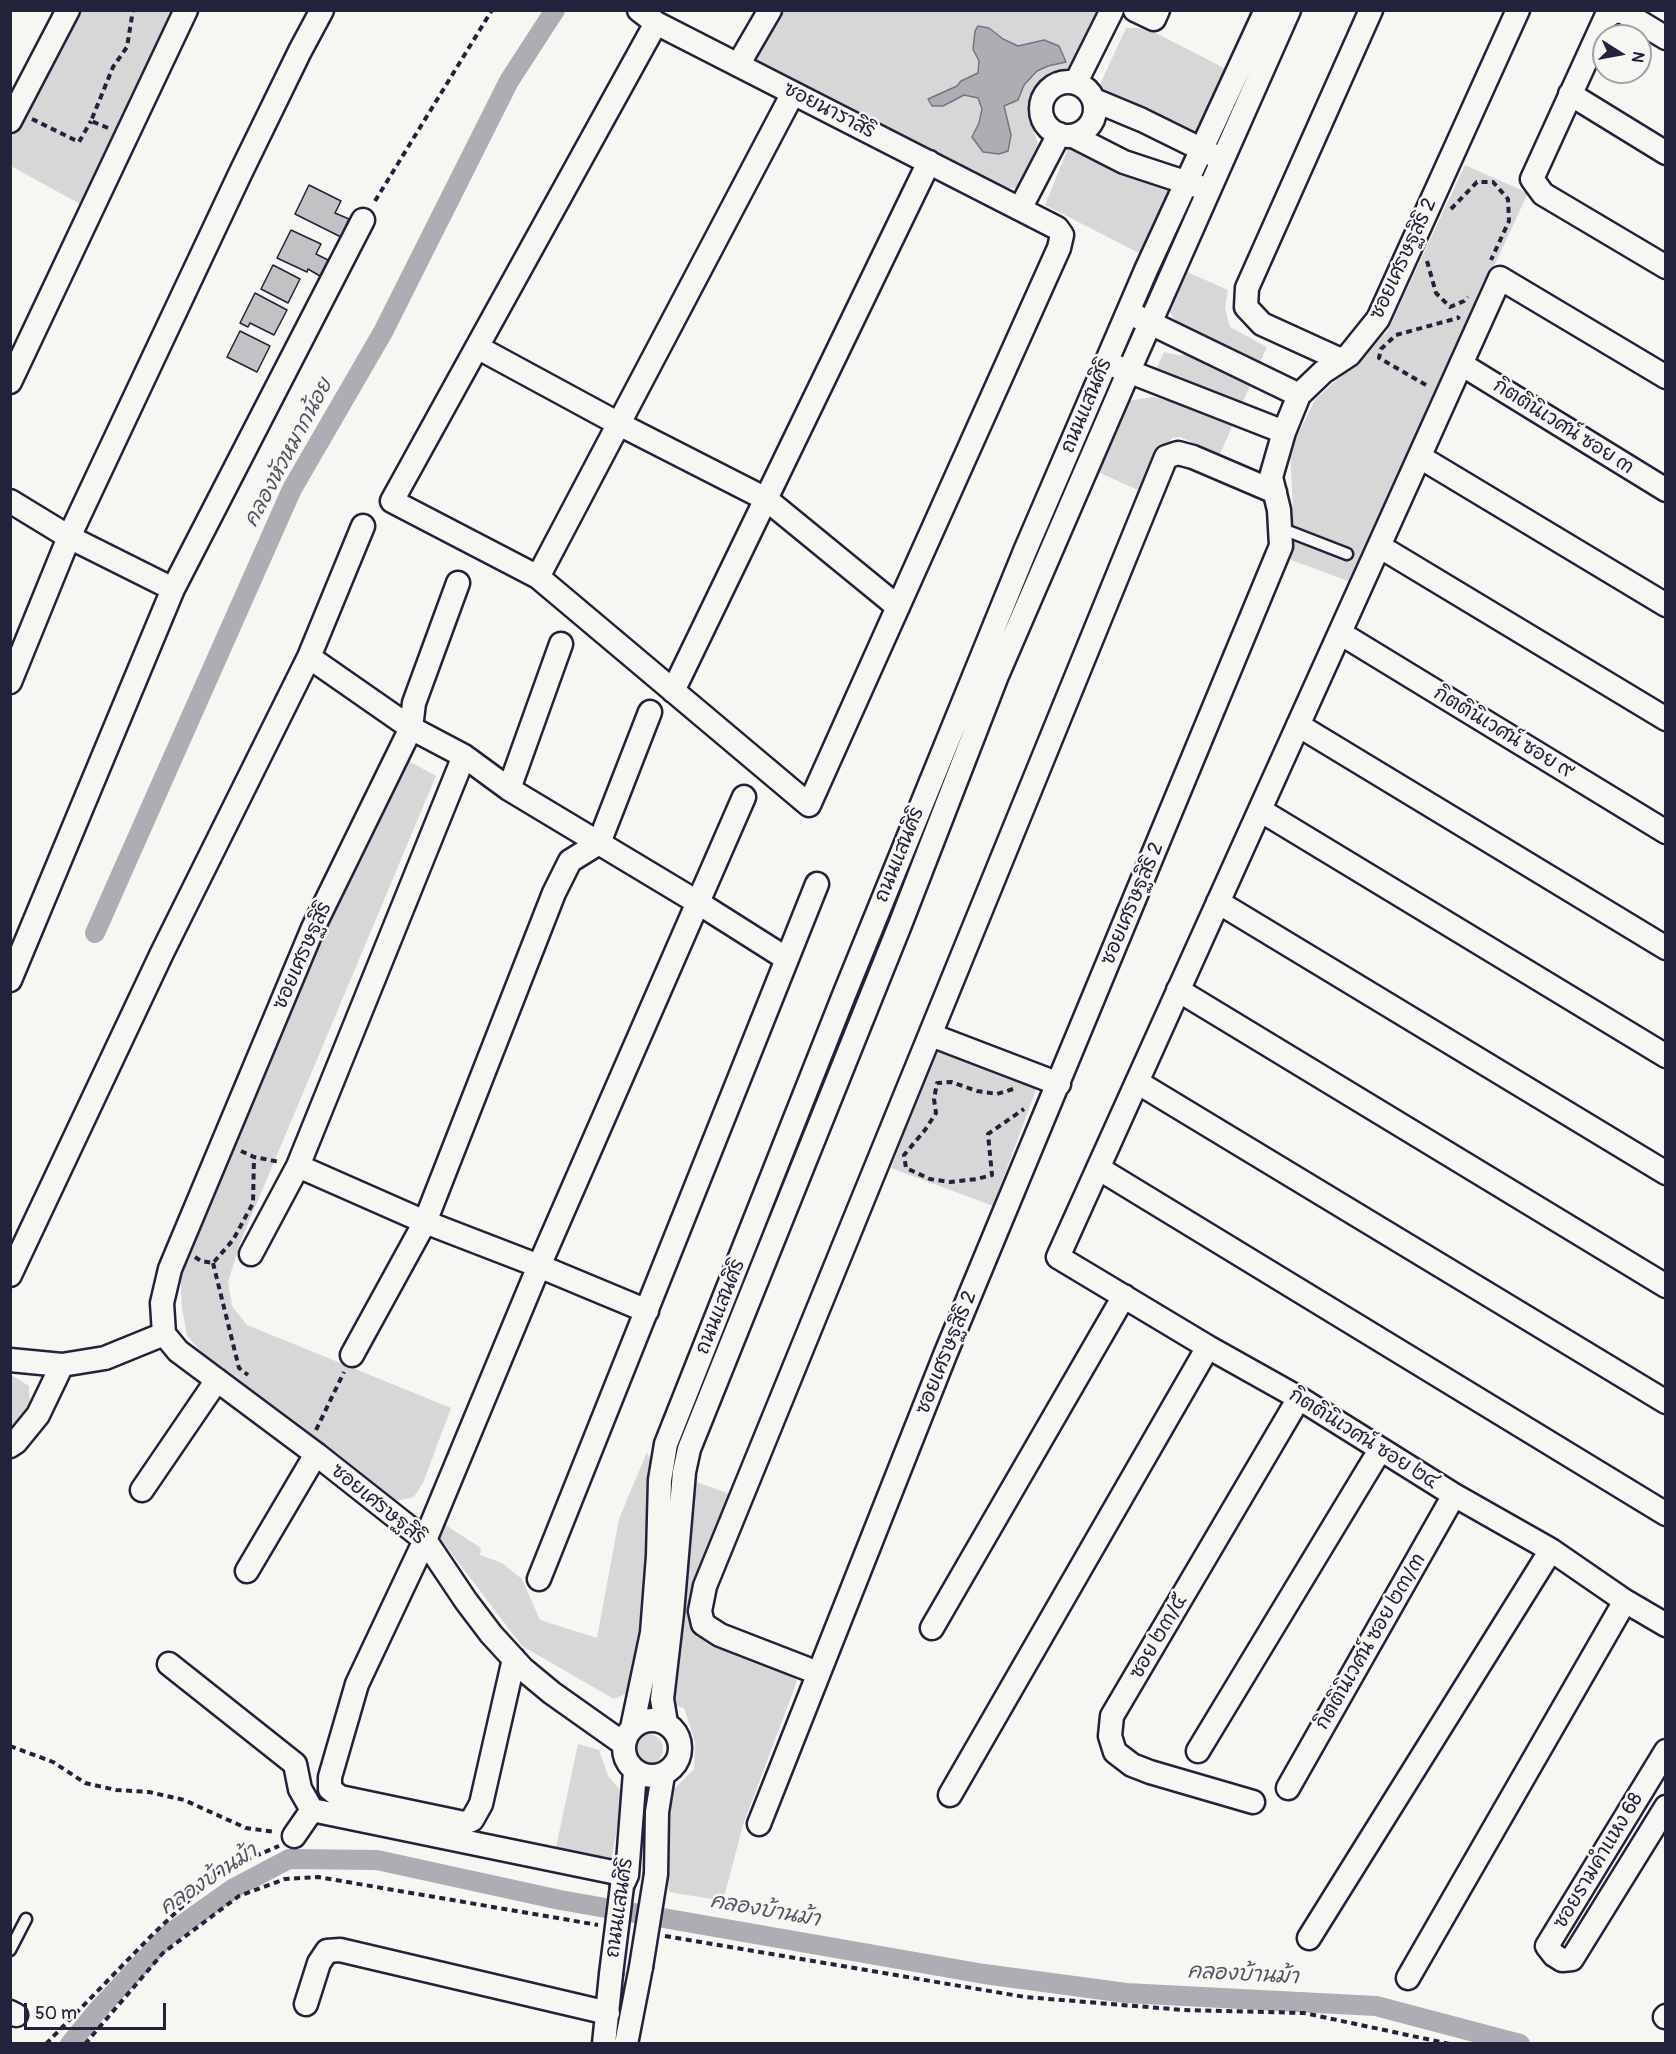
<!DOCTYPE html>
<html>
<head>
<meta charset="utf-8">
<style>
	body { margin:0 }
	#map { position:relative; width:1676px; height:2054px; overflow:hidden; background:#f6f6f2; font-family:Pangolin,sans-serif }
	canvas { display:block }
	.frame { position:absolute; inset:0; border:12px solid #22223b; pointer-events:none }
	.north { position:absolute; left:1592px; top:24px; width:60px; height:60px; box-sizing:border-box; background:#f6f6f2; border:2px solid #a1a1a9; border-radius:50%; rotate:101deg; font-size:16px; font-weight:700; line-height:24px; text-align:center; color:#22223b }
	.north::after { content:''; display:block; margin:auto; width:21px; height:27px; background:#22223b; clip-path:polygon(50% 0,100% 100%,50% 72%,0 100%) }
	.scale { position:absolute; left:24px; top:2003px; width:142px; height:27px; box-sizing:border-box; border:3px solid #22223b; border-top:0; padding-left:8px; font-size:18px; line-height:21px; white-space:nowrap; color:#22223b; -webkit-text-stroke:4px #f6f6f2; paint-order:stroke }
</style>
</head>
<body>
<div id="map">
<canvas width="1676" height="2054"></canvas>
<div class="frame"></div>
<div class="north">N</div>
<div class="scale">50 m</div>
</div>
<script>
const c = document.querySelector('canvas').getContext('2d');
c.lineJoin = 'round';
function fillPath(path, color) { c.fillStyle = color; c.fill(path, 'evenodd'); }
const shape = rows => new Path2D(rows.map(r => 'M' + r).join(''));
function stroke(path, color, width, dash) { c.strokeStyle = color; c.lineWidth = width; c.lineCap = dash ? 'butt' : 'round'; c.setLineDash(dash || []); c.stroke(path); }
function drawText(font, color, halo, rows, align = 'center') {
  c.font = font + ' Pangolin,"Playpen Sans Thai",sans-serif'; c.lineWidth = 5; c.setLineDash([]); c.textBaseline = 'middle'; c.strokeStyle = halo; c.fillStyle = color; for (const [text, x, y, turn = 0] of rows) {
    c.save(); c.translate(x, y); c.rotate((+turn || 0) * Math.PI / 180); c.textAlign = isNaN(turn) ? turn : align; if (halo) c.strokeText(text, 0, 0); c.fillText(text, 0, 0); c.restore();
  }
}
fillPath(shape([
	[76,11,173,11,80,204,11,166,10,142],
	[778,11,1100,11,1078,63,1037,85,1029,105,1033,129,1038,144,1023,181,1017,188,1005,188,819,96,751,57],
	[1126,28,1137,28,1152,31,1226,69,1197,136,1097,91],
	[1069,146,1173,190,1145,256,1045,205],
	[1465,165,1528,193,1348,581,1291,560,1293,511,1290,450,1315,400,1387,332],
	[1185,271,1228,290,1225,308,1230,327,1267,347,1220,454,1180,437,1172,438,1140,491,1096,471,1126,401,1153,397,1165,400,1177,378,1156,369,1164,352,1182,356,1193,336,1177,323,1168,309],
	[396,754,436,776,240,1243,228,1282,232,1306,247,1325,451,1408,423,1483,414,1497,395,1501,213,1365,187,1336,182,1308,180,1268],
	[936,1049,1037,1087,993,1206,891,1168],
	[10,1374,29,1386,30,1407,11,1428],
	[647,1452,653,1466,638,1673,628,1693,614,1699,522,1646,439,1537,444,1524,481,1548,480,1555,502,1563,522,1579,540,1620,597,1638,619,1519],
	[693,1481,730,1494,689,1618,692,1633,731,1653,793,1675,797,1681,743,1825,723,1901,669,1892,664,1855,671,1792,694,1769,695,1742,684,1708,673,1705],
	'633 1749a15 15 0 1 1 30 0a15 15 0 1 1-30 0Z',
	[578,1744,599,1750,608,1776,621,1791,619,1816,611,1863,555,1852]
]), '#d7d7d7');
const water = shape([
	[978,26,989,28,1003,39,1018,46,1044,40,1059,46,1066,62,1048,66,1037,71,1024,85,1018,100,1004,106,1011,135,1008,151,999,154,983,152,972,137,979,123,982,109,978,98,964,95,943,106,932,106,928,99,957,86,961,81,978,73,979,61,973,49,975,31,978,26]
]);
fillPath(water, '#adadb3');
stroke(water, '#757583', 1.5);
stroke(shape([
	[95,933,292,489,383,332,509,81,555,10],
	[70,2044,97,2011,169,1934,234,1888,289,1859,377,1860,560,1900,984,1974,1126,1993,1376,2006,1520,2044]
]), '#adadb3', 20);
const building = shape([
	[309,185,341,201,335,213,349,219,341,237,295,214,309,185],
	[291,230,321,244,316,254,328,260,320,276,308,269,307,272,277,258,291,230],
	[273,265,300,279,288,303,261,289,273,265],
	[255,293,287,310,274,335,250,323,248,327,240,323,255,293],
	[240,331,270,346,257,372,227,357,240,331]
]);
fillPath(building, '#c2c2c4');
stroke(building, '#22223b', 1.5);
const service = shape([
	[1280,528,1347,554],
	[10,1950,26,1919]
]);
const minor = shape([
	[639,10,656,23,1057,228,1062,235,1059,248,809,805,538,577,392,501,656,23],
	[1135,10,1154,19,1158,10],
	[1666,38,1623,12,1615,11,1606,17,1532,179,1543,194,1666,267],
	[738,65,770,10],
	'1041 109a27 27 0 1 1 54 0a27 27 0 1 1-54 0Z',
	[1076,82,1112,10],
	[1570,94,1666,153],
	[1094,100,1142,120,1215,156],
	[10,121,68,10],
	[1073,136,1124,162,1200,187],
	[1020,209,1059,134],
	[1138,317,1299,395],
	[477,347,619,424,766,499,898,607],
	[1341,360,1262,324,1246,307,1247,288,1371,10],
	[1461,364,1666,490],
	[1115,366,1284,432],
	[1666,377,1500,278,1058,1257,1208,1347,1299,1398,1454,1495,1551,1550,1625,1601,1666,1625],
	[10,382,186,10],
	[1420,457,1666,605],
	[10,501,69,537,173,589],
	[1379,546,1666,719],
	[538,577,793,93],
	[458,583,414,703,411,728,313,928,170,1269,162,1303,164,1334,178,1351,316,1454,425,1540,466,1601,491,1634,523,1669,552,1693,624,1744],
	[1340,633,1666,832],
	[309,657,411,728,464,756,509,789,697,902,787,959],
	[10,682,69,537,240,174,300,51,322,10],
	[673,691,929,162],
	[1298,725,1666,948],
	[509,789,561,644],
	[1260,810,1666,1056],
	[1218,902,1666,1173],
	[10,980,173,589,363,220],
	[1178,990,1666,1286],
	[931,1035,1059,1084],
	[1137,1082,1666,1402],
	[298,1166,425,1222,539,1266,647,1311],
	[1098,1168,1666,1514],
	[251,1254,298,1166,464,756],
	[10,1275,162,953,309,657,363,526],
	[352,1355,425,1222,554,893,570,861,599,843,650,712],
	[10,1360,62,1365,105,1358,164,1334],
	[10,1446,16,1442,38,1415,62,1365],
	[142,1490,217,1380],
	[247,1571,316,1454],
	[539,1579,817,884],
	[932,1628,1124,1296],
	[514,1659,481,1804,472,1820,464,1823,340,1797,330,1789,330,1777,357,1684,425,1540,539,1266,744,797],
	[169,1664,295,1764,300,1789,312,1810,627,1875],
	[818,1673,720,1635,703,1624,700,1611,705,1586,1166,457,1178,453,1193,457,1275,492],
	'624 1748a28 28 0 1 1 56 0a28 28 0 1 1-56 0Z',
	[666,1723,662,1699,672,1613,684,1472,689,1449,900,925,996,678,1128,373,1289,10],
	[632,1728,652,1633,658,1556,660,1480,666,1444,844,995,1025,551,1146,270,1266,10],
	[1198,1751,1380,1450],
	[1666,1751,1547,1946,1554,1955,1562,1960,1572,1959,1666,1807],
	[1288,1788,1454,1495],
	[950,1795,1208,1347],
	[1253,1802,1150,1772,1132,1765,1115,1752,1110,1736,1112,1716,1299,1398],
	[759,1824,945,1355,1281,546,1279,510,1271,477,1284,432,1299,395,1323,372,1349,355,1378,319,1518,10],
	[294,1836,312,1810],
	[656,1874,657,1812,663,1775],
	[622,1886,627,1875,635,1772],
	[1309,1938,1551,1550],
	[1408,1978,1625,1601],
	[306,2004,319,1963,327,1951,340,1950,608,2013],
	[10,2012,16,2015],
	[1665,2017,1666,2016],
	[604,2044,611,1974],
	[626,2044,641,1967]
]);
stroke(service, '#22223b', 15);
stroke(minor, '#22223b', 27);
stroke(shape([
	[32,119,79,142,91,121],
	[108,128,91,121,113,67,127,47,133,10],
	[375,201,492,10],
	[1451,209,1477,182,1493,182,1508,199,1509,221,1491,260],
	[1427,261,1436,293,1450,307,1464,301,1468,297],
	[1426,385,1379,358,1381,349,1396,335,1458,318,1459,316],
	[1013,1089,997,1094,977,1091,951,1082,937,1083,934,1099,936,1113,925,1130,904,1155,906,1168,930,1179,950,1182,977,1179,992,1175,988,1134,1024,1109],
	[241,1151,254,1157,280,1162],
	[195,1257,201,1261,213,1263,233,1240,253,1203,254,1157],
	[213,1263,239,1368,248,1375],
	[316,1430,344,1372],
	[10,1746,53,1762,85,1783,116,1790,149,1792,184,1800,246,1828,275,1832],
	[665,1936,1025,1997,1184,2010,1304,2013,1450,2044],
	[46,2044,154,1933,220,1871,279,1846],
	[85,2044,163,1953,239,1896,285,1879,318,1877,598,1925]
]), '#22223b', 4, [6, 4.5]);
stroke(service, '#f6f6f2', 10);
stroke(minor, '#f6f6f2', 22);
const minorBridge = shape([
	[641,1967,656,1874],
	[611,1974,622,1886]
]);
stroke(minorBridge, '#22223b', 27, []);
stroke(minorBridge, '#f6f6f2', 22);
drawText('20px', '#22223b', '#f6f6f2', [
	["ซอยนาราสิริ",829,111,27],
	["ซอยเศรษฐสิริ 2",1404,259,-65],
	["ถนนแสนศิริ",1087,406,-67],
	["กิตตินิเวศน์ ซอย ๓",1563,427,32],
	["กิตตินิเวศน์ ซอย ๙",1503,733,31],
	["ถนนแสนศิริ",900,855,-68],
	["ซอยเศรษฐสิริ 2",1133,904,-67],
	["ซอยเศรษฐสิริ",303,956,-66],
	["ถนนแสนศิริ",721,1307,-68],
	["ซอยเศรษฐสิริ 2",947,1353,-68],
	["กิตตินิเวศน์ ซอย ๒๔",1363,1439,32],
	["ซอยเศรษฐสิริ",378,1505,39],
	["ซอย ๒๓/๕",1159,1637,-60],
	["กิตตินิเวศน์ ซอย ๒๓/๓",1371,1642,-60],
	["ซอยรามคำแหง 68",1599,1861,-59],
	["ถนนแสนศิริ",620,1908,-82]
]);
drawText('italic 21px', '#535365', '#f6f6f2', [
	["คลองหัวหมากน้อย",289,453,-62],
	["คลองบ้านม้า",209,1880,-33],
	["คลองบ้านม้า",765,1911,10],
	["คลองบ้านม้า",1243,1975,3]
]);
</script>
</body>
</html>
